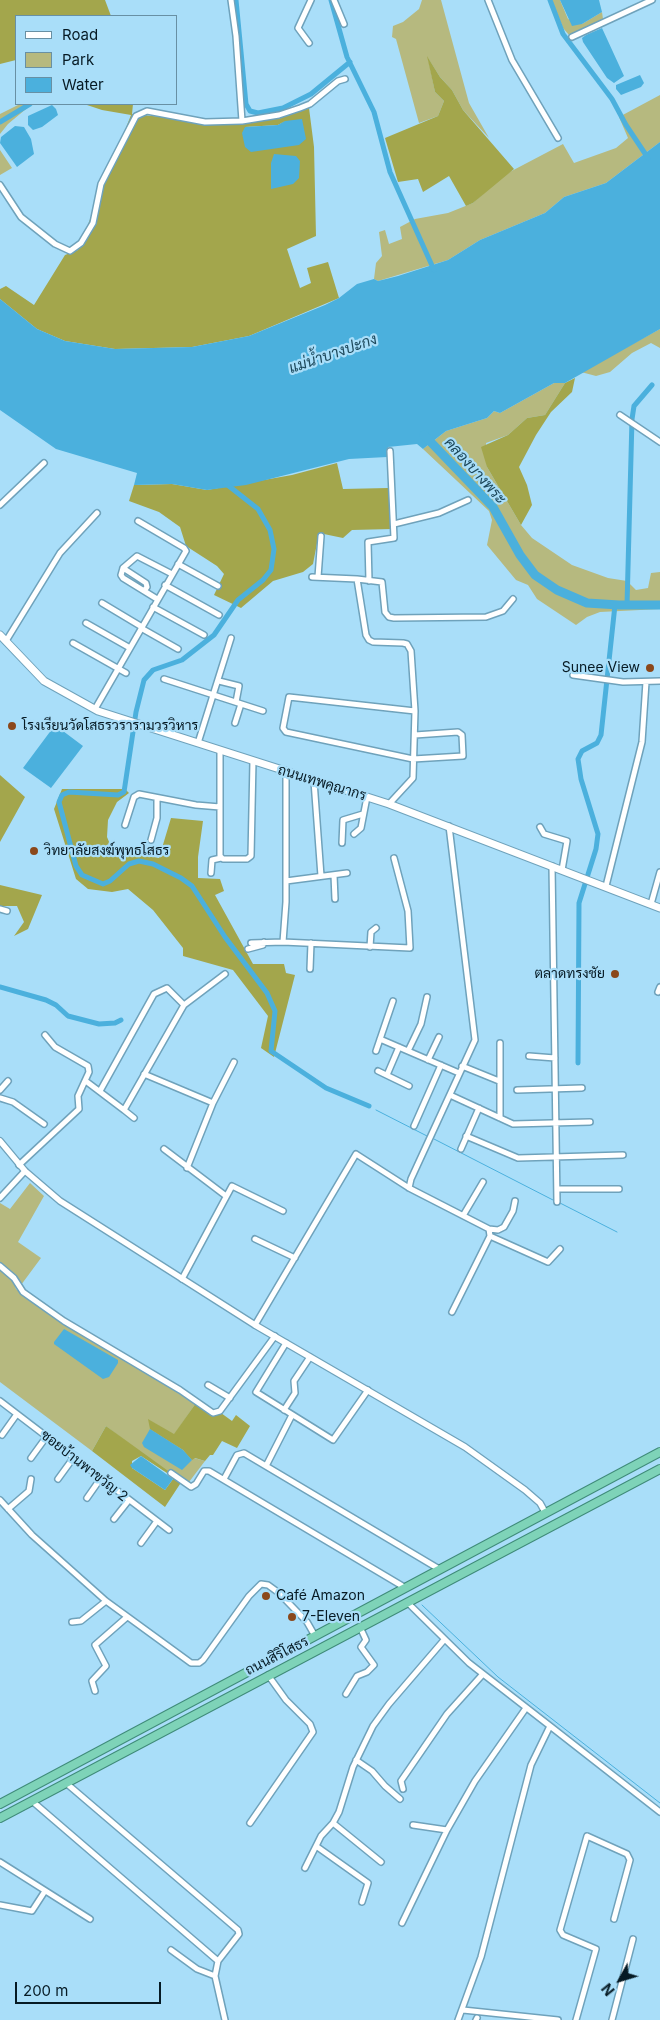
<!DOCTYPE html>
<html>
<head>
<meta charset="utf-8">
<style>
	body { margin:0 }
	#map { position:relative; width:660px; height:2020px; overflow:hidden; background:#a9def9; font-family:Inter,sans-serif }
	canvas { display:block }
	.legend { position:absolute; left:15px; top:15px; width:162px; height:90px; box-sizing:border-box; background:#a9def9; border:1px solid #6890a4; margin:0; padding:6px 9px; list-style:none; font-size:15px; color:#061a24 }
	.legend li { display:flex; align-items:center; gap:10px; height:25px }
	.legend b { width:25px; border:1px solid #6890a4 }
	.north { position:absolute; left:595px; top:1955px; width:50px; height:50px; -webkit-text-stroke:4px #a9def9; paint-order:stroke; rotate:231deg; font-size:14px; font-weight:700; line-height:20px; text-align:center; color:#061a24 }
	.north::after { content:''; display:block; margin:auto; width:18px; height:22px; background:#061a24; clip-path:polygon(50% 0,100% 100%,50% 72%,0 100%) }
	.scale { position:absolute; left:15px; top:1982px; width:146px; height:22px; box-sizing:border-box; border:2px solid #061a24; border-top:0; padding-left:6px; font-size:15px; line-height:18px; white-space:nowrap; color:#061a24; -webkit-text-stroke:4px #a9def9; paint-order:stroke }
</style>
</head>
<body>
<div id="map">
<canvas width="660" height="2020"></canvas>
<ul class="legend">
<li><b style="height:6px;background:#fff"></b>Road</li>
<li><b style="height:14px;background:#b6b97f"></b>Park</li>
<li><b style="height:14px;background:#4bb0dd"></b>Water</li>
</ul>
<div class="north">N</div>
<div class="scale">200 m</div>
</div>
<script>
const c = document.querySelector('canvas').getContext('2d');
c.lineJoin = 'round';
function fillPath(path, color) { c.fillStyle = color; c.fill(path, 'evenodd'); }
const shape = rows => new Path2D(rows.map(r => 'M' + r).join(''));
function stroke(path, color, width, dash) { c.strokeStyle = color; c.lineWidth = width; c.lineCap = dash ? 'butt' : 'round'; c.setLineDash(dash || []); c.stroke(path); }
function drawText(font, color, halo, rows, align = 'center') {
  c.font = font + ' Inter,Sarabun,sans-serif'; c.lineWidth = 4.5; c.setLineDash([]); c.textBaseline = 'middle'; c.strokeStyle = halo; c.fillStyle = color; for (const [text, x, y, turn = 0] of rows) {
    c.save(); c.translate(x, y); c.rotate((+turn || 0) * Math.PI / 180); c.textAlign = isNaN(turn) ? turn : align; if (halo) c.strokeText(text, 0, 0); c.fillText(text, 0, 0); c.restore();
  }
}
fillPath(shape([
	[422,0,441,0,469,103,489,138,463,110,452,90,440,77,428,58,435,92,444,101,438,116,419,123,396,39,392,37,393,26,403,22,419,9],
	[552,0,560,0,568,19,582,24,602,12,603,19,569,35,563,28],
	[660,95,660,142,606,183,564,197,545,213,480,240,448,260,378,281,374,279,376,263,382,256,379,232,385,230,389,244,402,239,400,227,415,219,448,213,473,203,504,175,563,144,574,163,616,148,628,138,619,117],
	[20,104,24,104,26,109,8,124,0,134,0,114],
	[0,150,12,168,0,175],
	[660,329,660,348,651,343,632,353,610,372,596,376,581,372],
	[554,383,565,383,545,415,527,418,508,435,486,443,487,467,521,525,532,538,572,565,608,578,627,581,636,590,648,588,651,573,660,572,660,609,600,612,587,617,576,625,537,599,528,585,516,580,487,545,492,520,489,511,423,449,446,431,487,418,494,411,500,413],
	[30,1183,44,1196,18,1242,41,1258,21,1285,0,1265,0,1203,10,1209],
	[0,1269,13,1280,16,1289,39,1307,196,1403,174,1435,149,1420,151,1427,194,1458,205,1461,189,1482,163,1470,106,1426,92,1451,0,1382]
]), '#b6b97f');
fillPath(shape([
	[0,0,105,0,111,16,16,16,16,60,0,64],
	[427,56,440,77,452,90,463,110,514,169,473,203,466,206,449,176,423,192,418,179,398,182,385,138,438,116,444,101,435,92],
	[84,104,133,104,132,114,236,124,309,108,314,147,316,236,287,249,300,288,311,283,307,268,328,262,339,298,249,336,192,347,115,349,65,341,37,329,0,299,0,289,6,286,34,305,65,255,78,250,131,115,102,110],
	[285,121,245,147,245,127,278,125],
	[575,378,572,392,551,412,536,435,519,467,527,485,532,505,521,525,487,467,481,447,508,435,527,418,545,415,565,383],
	[337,463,343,489,388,488,392,529,352,530,343,538,319,533,313,564,303,572,273,581,241,608,214,595,224,574,217,566,186,546,180,527,159,512,129,501,134,485,172,484,207,490,292,475],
	[0,775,25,797,0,842],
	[62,789,125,789,129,793,117,802,108,820,107,837,112,849,159,858,171,818,203,821,198,857,198,878,220,879,224,891,215,895,253,964,284,964,286,973,295,975,274,1057,261,1048,268,1016,233,970,183,956,183,948,153,910,128,889,112,892,88,889,76,879,54,809],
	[0,885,42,895,28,929,14,936,24,922,17,906,0,906],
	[196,1403,214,1416,221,1413,232,1421,236,1415,250,1426,237,1448,222,1441,213,1455,210,1455,205,1461,195,1458,192,1460,183,1450,150,1429,148,1419,174,1434],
	[106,1426,182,1481,165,1507,92,1451],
	[141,1456,170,1475,173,1479,165,1490,132,1468,132,1461]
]), '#a3a64c');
fillPath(shape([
	[560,0,599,0,602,12,582,24,572,26],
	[602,28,624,76,614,83,607,78,583,42,582,38,586,35],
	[640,75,644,83,641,87,621,95,616,89,616,85],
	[52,105,56,109,58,115,42,127,33,130,28,125,28,116],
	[302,119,306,139,299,145,251,152,245,147,242,133,245,127,278,125,285,121],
	[15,126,24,127,31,139,34,154,17,167,0,143,1,137],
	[660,142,660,329,565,383,554,383,500,413,494,411,487,418,446,431,423,449,417,444,388,447,387,457,349,459,246,485,207,490,172,484,134,485,137,473,56,449,0,410,0,299,37,329,65,341,115,349,192,347,249,336,325,305,339,298,357,284,374,279,378,281,398,276,448,260,480,240,545,213,564,197,606,183],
	[274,154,296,156,300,161,299,178,293,184,271,189,271,163],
	[55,725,83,746,51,788,23,768],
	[64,1329,118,1360,118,1363,109,1377,103,1379,54,1344,54,1342],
	[150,1429,183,1450,192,1460,182,1470,144,1447,142,1443],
	[141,1456,173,1479,165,1490,132,1468,130,1465]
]), '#4bb0dd');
stroke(shape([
	[376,1110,427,1136],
	[434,1139,553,1200],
	[560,1203,617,1232],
	[422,1605,498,1677,660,1803]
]), '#4bb0dd', 1);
stroke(shape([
	[236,0,246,104,250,111,258,113,283,108,311,94,350,62],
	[331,0,347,57,374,112,390,172,434,270],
	[550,0,563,34,612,99,626,125,648,158],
	[0,122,30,104],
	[225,483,258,509,270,530,274,549,271,570,263,580,238,600,214,635,182,660,153,670,144,680,136,712,124,792,118,795,69,792,62,795,59,802,76,866,82,875,103,884,110,881,129,864,139,861,153,864,181,878,192,886,225,937,267,993,275,1011,271,1051,326,1088,369,1106],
	[627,605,632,419,634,406,652,385],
	[0,987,46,1000,56,1005,68,1016,99,1024,115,1023,121,1020],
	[578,1063,579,903,596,849,598,834,581,779,578,759,582,751,597,743,601,735,615,605]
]), '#4bb0dd', 5);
stroke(shape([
	[424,435,493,507,520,555,535,575,557,590,587,603,619,605,660,605]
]), '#4bb0dd', 9);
const minor = shape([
	[334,0,344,24],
	[488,0,512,60,558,138],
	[572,37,652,0],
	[309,43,298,28,311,0],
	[242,121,279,115,300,108,310,104,338,81,345,79],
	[0,185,21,217,55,244,70,251,81,243,93,223,101,184,136,116,147,111,205,122,242,121,236,36,231,0],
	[620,415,660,442],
	[0,505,44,463],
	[394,524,439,513,468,500],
	[178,564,218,586],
	[123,568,146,583,147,587,144,591],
	[312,577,357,579,366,635,369,640,373,642,403,643,407,644,411,651,415,711,413,778,389,804],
	[318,577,321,536],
	[357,579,382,582,385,612,389,617,394,618,486,617,503,611,513,599],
	[369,581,368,542,394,538,390,451],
	[165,585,219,615],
	[157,599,123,578,121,575,123,568,137,556,172,574],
	[102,603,142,627],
	[153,607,204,635],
	[86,623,130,648],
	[141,628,178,649],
	[6,641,60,553,97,513],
	[73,643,126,673],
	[573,675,623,682,660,681],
	[164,679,263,711],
	[219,681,239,686,236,702],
	[95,709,186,551,184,548,138,521],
	[415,711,289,697,283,728,286,732,413,759,463,756,462,735,458,732,415,735],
	[235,723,241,704],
	[198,743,231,638],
	[220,751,220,856,223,859,247,859,251,856,253,761],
	[314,781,321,876],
	[125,825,134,797,139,794,196,805,220,807],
	[540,827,544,834,567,841,562,870],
	[354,834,361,828,367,797],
	[151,840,157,818,157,798],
	[342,843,343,820,363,814],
	[552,866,557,1202],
	[211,873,212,860,221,858],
	[334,875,335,899],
	[286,881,347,873],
	[606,886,642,742,646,682],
	[651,904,660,872],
	[0,909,7,911],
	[283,942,286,902,286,771],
	[251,943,283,942,410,948,408,911,394,858],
	[370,947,371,932,376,928],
	[248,949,263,945,264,942],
	[310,969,311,943],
	[658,992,660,987],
	[380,1039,459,1073],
	[500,1043,500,1118],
	[376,1051,393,1001],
	[408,1051,421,1024,427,997],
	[529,1056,555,1058],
	[428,1060,439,1037],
	[462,1066,499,1081],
	[378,1071,409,1086],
	[144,1074,213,1103,234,1062],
	[387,1075,399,1047],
	[87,1082,124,1110,184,1005,225,974],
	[0,1090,8,1081],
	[517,1090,582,1088],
	[100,1091,154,994,167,988,184,1005],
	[450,1095,513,1124,590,1122],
	[0,1098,13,1102,44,1124],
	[124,1110,134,1118],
	[414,1126,441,1065],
	[466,1136,518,1158,623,1155],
	[164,1149,226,1196],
	[461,1149,479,1108],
	[19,1165,79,1109,78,1096,89,1072,88,1066,55,1047,45,1035],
	[187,1168,213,1103],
	[409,1188,411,1179,475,1040,449,826],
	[558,1189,619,1189],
	[0,1198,25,1171],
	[464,1214,483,1182],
	[489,1229,498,1230,504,1227,513,1211,515,1201],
	[490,1236,548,1262,560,1249],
	[255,1239,295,1258],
	[0,1266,14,1278,23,1292,64,1321,180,1390,213,1413,220,1411,275,1336],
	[182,1279,232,1186,283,1211],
	[255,1325,356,1154,409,1188,489,1229,490,1236,452,1312],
	[286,1343,256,1392,333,1440,368,1390],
	[208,1385,230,1398],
	[0,1401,169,1530],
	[284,1410,295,1393,294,1381,310,1357],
	[2,1435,17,1414],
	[31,1458,47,1436],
	[266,1466,292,1415],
	[171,1473,191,1487,196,1484,204,1471,209,1471,404,1587],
	[58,1479,74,1457],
	[224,1479,237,1455,244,1453,439,1569],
	[87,1498,101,1478],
	[0,1500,32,1535,106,1601,191,1663,199,1663,203,1660,249,1596,261,1584,268,1585,279,1593,307,1622,315,1636],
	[8,1509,29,1491,31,1479],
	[114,1519,129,1500],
	[141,1543,157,1521],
	[408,1603,469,1663,550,1726,531,1765,481,1957,458,2020],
	[72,1622,81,1621,106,1601],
	[95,1691,92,1681,106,1666,95,1645,127,1617],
	[346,1694,357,1676,367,1672,374,1665,361,1647,366,1640,360,1627],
	[550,1726,660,1812],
	[356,1760,372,1771,385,1786,400,1799],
	[66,1783,238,1930,239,1934,218,1961,215,1976,225,2020],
	[403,1789,401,1781,447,1714,483,1674],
	[32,1801,218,1961],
	[250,1823,313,1732,310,1724,286,1700,268,1675],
	[333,1823,381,1862],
	[413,1825,447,1830,475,1781,526,1708],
	[316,1846,321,1836,333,1823,339,1812,353,1767,373,1726,389,1704,444,1640],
	[0,1862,90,1919],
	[305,1868,316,1846,368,1883,362,1902],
	[0,1905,32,1911,45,1891],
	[402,1923,447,1830],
	[171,1950,197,1969,215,1976],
	[463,2010,558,2020],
	[476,2020,477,2018],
	[576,2020,596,1949,563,1935,560,1930,587,1836,627,1854,630,1860,614,1919],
	[612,2020,633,1939]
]);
const tertiary = shape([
	[0,1141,25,1171,60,1201,255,1325,465,1447,525,1490,540,1503,545,1512]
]);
const secondary = shape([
	[0,635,44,681,98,711,389,804,660,908]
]);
const trunk = shape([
	[0,1804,660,1452],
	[0,1818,660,1469]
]);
stroke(minor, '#6fa2bb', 8);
stroke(tertiary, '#6fa2bb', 8);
stroke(secondary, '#6fa2bb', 9);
stroke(trunk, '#3f8b79', 10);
stroke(minor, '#fff', 5);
stroke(tertiary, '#fff', 5.5);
stroke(secondary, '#fff', 7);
stroke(trunk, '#7ed3b8', 8);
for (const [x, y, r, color] of [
	[650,668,5,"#8b481b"],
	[12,726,5,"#8b481b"],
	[34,851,5,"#8b481b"],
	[615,974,5,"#8b481b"],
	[266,1596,5,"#8b481b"],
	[292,1617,5,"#8b481b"]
]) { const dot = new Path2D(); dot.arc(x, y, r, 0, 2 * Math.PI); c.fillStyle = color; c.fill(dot); stroke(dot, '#a9def9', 2); }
drawText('14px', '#061a24', '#a9def9', [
	["Sunee View",640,668,"right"],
	["โรงเรียนวัดโสธรวรารามวรวิหาร",22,726],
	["วิทยาลัยสงฆ์พุทธโสธร",44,851],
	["ตลาดทรงชัย",605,974,"right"],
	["Café Amazon",276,1596],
	["7-Eleven",302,1617]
], 'left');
drawText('14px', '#061a24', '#a9def9', [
	["ถนนเทพคุณากร",322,783,17],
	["ซอยบ้านพาขวัญ 2",84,1466,38],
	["ถนนสิริโสธร",277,1656,-27]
]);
drawText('italic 15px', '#1d485b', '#a9def9', [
	["แม่น้ำบางปะกง",333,354,-19],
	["คลองบางพระ",475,471,48]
]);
</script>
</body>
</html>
